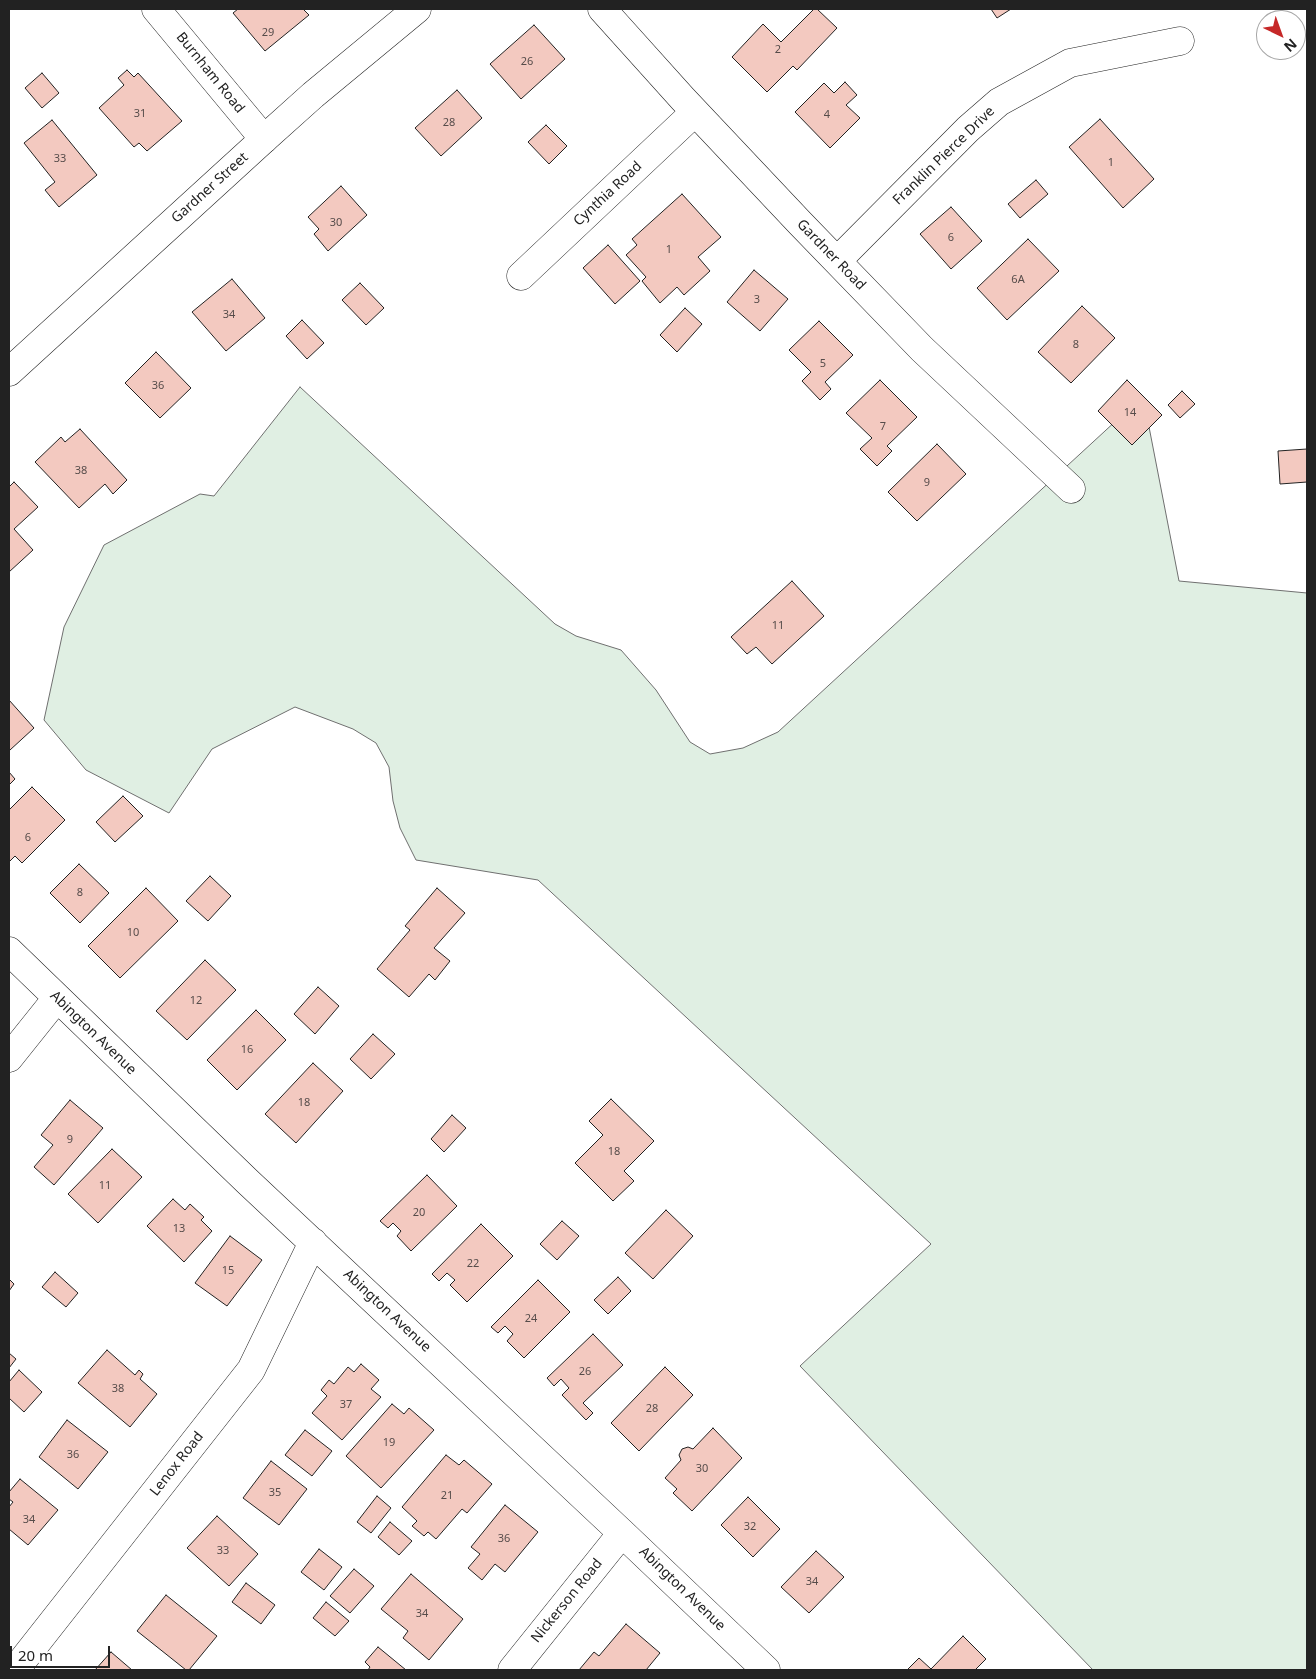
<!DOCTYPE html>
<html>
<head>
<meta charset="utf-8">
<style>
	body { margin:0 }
	#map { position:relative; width:1316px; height:1679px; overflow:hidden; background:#fff; font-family:"Noto Sans",sans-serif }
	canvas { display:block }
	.frame { position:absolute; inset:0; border:10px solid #222; pointer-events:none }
	.north { position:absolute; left:1256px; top:10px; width:50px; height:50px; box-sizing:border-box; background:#fff; border:1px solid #a7a7a7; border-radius:50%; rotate:138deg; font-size:14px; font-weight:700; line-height:20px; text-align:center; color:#222 }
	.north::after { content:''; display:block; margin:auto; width:18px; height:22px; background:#c62828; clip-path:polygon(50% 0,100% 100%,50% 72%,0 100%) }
	.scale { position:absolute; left:10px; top:1646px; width:100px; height:22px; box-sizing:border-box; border:2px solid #222; border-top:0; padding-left:6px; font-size:15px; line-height:18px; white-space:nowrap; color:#222; -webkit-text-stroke:4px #fff; paint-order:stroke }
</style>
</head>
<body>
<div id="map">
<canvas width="1316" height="1679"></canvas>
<div class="frame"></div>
<div class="north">N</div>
<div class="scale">20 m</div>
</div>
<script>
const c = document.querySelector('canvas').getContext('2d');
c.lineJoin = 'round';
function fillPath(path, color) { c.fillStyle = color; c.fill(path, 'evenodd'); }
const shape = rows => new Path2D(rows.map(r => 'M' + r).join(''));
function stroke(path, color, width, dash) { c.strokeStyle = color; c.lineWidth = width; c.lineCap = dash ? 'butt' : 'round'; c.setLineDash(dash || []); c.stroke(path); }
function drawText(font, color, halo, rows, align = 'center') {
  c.font = font + ' "Noto Sans",sans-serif'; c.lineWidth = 4; c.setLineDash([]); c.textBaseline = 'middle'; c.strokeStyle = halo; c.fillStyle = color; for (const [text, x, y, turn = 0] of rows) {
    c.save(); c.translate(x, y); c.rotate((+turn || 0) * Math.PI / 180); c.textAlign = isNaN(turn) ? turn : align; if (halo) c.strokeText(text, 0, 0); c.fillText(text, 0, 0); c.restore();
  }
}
const green = shape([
	[300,387,555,624,576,636,621,650,656,690,690,742,710,754,743,748,778,732,1143,396,1179,581,1307,593,1307,1670,1093,1670,800,1366,931,1244,538,880,416,860,400,828,393,801,389,767,376,743,353,729,295,707,212,749,169,813,86,770,44,720,64,627,104,545,200,494,214,496,300,387]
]);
fillPath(green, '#e0efe3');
stroke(green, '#6f6f6f', 1);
const building = shape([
	[238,9,303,9,309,15,265,51,233,13,238,9],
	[814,9,817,9,837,28,797,70,793,66,767,92,732,57,763,24,781,42,814,9],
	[991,9,1011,9,997,18,991,9],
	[534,25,565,59,521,99,490,64,534,25],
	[127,70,134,77,138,73,182,121,147,151,139,143,134,147,99,108,124,85,118,78,127,70],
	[42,73,59,93,42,108,25,88,42,73],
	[845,82,857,95,846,105,860,118,830,148,795,112,824,83,834,93,845,82],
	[457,90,482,118,441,156,415,128,457,90],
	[1100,119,1154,179,1123,208,1069,147,1100,119],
	[52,120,97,175,59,207,45,190,55,182,24,143,52,120],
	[546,125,567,146,549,164,528,142,546,125],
	[1036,180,1048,194,1020,218,1008,204,1036,180],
	[341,186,367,215,328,251,314,234,319,229,308,217,341,186],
	[682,194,721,237,698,257,710,271,684,295,677,287,660,303,642,281,646,277,626,255,637,245,632,239,682,194],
	[951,207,982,241,951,269,920,234,951,207],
	[1028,239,1059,271,1007,320,977,288,1028,239],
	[608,245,640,281,615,304,583,268,608,245],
	[754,270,788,299,760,331,727,302,754,270],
	[232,279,265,318,226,351,192,312,232,279],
	[360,283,384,308,366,325,342,300,360,283],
	[1082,306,1115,338,1071,383,1038,352,1082,306],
	[685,308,702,324,677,352,660,335,685,308],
	[302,320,324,343,307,359,286,336,302,320],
	[819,321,853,355,825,382,831,389,820,400,802,381,811,372,789,350,819,321],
	[156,352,191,388,160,418,125,383,156,352],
	[880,380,917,417,887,446,892,451,877,466,860,449,872,438,846,413,880,380],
	[1127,380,1162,415,1132,445,1098,411,1127,380],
	[1182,391,1195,404,1180,418,1168,405,1182,391],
	[80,429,127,480,113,494,105,484,79,508,35,462,61,437,65,442,80,429],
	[937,444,966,474,917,521,888,492,937,444],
	[1307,449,1307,482,1280,484,1278,451,1307,449],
	[14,482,38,507,14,529,33,550,9,572,9,487,14,482],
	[792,581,824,616,772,664,756,647,747,654,731,637,792,581],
	[9,700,34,728,10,750,9,748,9,700],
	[9,772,15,779,9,785,9,772],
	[32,787,65,820,22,863,15,856,9,862,9,810,32,787],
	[123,796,143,816,115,842,96,822,123,796],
	[79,864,109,893,80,923,50,893,79,864],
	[210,876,231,896,208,921,186,901,210,876],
	[146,888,178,921,120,978,88,946,146,888],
	[437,888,465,913,434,948,450,961,435,980,429,974,409,997,377,969,410,930,405,926,437,888],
	[205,960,236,990,187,1040,156,1011,205,960],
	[318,987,339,1006,315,1034,294,1014,318,987],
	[256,1010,286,1040,237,1090,207,1060,256,1010],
	[373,1034,395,1054,371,1079,350,1059,373,1034],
	[313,1063,343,1091,296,1143,265,1114,313,1063],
	[611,1099,654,1141,624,1171,634,1181,613,1201,575,1163,603,1135,589,1121,611,1099],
	[70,1100,103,1128,54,1185,34,1167,53,1145,41,1135,70,1100],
	[452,1115,466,1128,444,1152,431,1139,452,1115],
	[112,1149,142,1177,98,1223,68,1194,112,1149],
	[427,1175,457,1206,411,1251,397,1236,401,1231,393,1223,388,1228,380,1221,427,1175],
	[173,1199,185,1210,190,1204,204,1217,201,1220,212,1231,184,1262,147,1226,173,1199],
	[666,1210,693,1236,653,1279,625,1253,666,1210],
	[562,1221,579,1236,557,1260,540,1244,562,1221],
	[481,1224,513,1256,467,1302,450,1285,455,1280,447,1273,439,1281,432,1274,481,1224],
	[230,1236,262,1260,227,1306,195,1283,230,1236],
	[55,1272,78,1293,66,1307,42,1287,55,1272],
	[618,1277,631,1291,608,1314,594,1300,618,1277],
	[9,1279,14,1284,9,1291,9,1279],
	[538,1280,570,1312,524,1358,507,1341,513,1334,505,1326,498,1333,491,1327,538,1280],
	[593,1334,623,1365,583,1403,593,1413,586,1420,562,1395,569,1388,561,1379,554,1386,547,1378,593,1334],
	[107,1350,135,1375,139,1370,143,1374,140,1379,157,1394,130,1427,78,1383,107,1350],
	[9,1353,16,1359,9,1368,9,1353],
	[361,1364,379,1380,371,1389,381,1397,342,1440,312,1413,327,1396,321,1390,329,1380,334,1384,348,1367,354,1372,361,1364],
	[665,1367,693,1395,639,1451,611,1423,665,1367],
	[19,1370,42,1392,24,1412,9,1398,9,1382,19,1370],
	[392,1404,404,1414,409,1408,434,1430,381,1488,346,1456,392,1404],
	[67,1420,108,1452,78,1489,39,1457,67,1420],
	[713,1428,742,1458,692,1511,673,1493,677,1489,665,1478,681,1460,679,1455,682,1449,688,1447,693,1449,713,1428],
	[305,1430,332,1451,312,1476,285,1455,305,1430],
	[446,1455,459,1465,464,1460,492,1484,467,1513,462,1509,436,1539,428,1532,424,1536,412,1526,417,1521,402,1507,446,1455],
	[271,1461,307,1489,279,1525,243,1498,271,1461],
	[20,1479,58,1510,28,1545,9,1529,9,1507,13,1502,9,1499,9,1492,20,1479],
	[377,1496,391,1508,371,1533,357,1522,377,1496],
	[748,1497,780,1529,753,1557,721,1525,748,1497],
	[505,1505,538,1532,505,1572,495,1564,482,1580,468,1568,480,1554,471,1547,505,1505],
	[217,1516,258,1554,229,1586,187,1548,217,1516],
	[390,1522,412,1541,399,1555,378,1537,390,1522],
	[319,1549,342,1567,324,1590,301,1572,319,1549],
	[816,1551,844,1577,809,1613,781,1587,816,1551],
	[354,1569,374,1586,350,1613,330,1596,354,1569],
	[411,1574,463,1619,429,1660,403,1638,408,1631,381,1609,411,1574],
	[246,1583,275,1605,261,1624,232,1602,246,1583],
	[166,1595,217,1636,189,1670,186,1670,137,1631,166,1595],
	[326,1602,349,1621,335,1636,313,1618,326,1602],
	[626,1624,660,1653,646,1670,579,1670,594,1652,599,1656,626,1624],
	[963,1636,986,1659,975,1670,907,1670,919,1658,931,1669,963,1636],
	[378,1647,406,1670,368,1670,370,1667,365,1662,378,1647],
	[111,1652,132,1670,95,1670,111,1652]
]);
fillPath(building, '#f3c9c0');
stroke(building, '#222', 1);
const street = shape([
	[156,9,264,139],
	[602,9,683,99,800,223,922,349,1071,489],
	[837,261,968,129,999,102,1070,63,1180,41],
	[521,276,695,112],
	[9,951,247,1181,622,1533,766,1670],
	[9,1058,57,998],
	[15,1670,251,1370,313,1242],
	[512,1670,622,1533]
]);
const highway = shape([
	[9,372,264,139,313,95,417,9]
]);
stroke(street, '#222', 29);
stroke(highway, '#222', 29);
stroke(street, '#fff', 28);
stroke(highway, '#fff', 28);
drawText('11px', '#564c4a', null, [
	["29",268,33],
	["2",778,50],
	["26",527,62],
	["31",140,114],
	["4",827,115],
	["28",449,123],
	["33",60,159],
	["1",1111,163],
	["30",336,223],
	["6",951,238],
	["1",669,250],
	["6A",1018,280],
	["3",757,300],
	["34",229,315],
	["8",1076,345],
	["5",823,364],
	["36",158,386],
	["14",1130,413],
	["7",883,427],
	["38",81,471],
	["9",927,483],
	["11",778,626],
	["6",28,838],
	["8",80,893],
	["10",133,933],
	["12",196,1001],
	["16",247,1050],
	["18",304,1103],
	["9",70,1140],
	["18",614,1152],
	["11",105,1186],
	["20",419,1213],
	["13",179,1229],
	["22",473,1264],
	["15",228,1271],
	["24",531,1319],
	["26",585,1372],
	["38",118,1389],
	["37",346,1405],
	["28",652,1409],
	["19",389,1443],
	["36",73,1455],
	["30",702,1469],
	["35",275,1493],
	["21",447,1496],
	["34",29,1520],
	["32",750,1527],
	["36",504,1539],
	["33",223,1551],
	["34",812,1582],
	["34",422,1614]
]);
drawText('14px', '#222', '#fff', [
	["Burnham Road",210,73,51],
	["Franklin Pierce Drive",944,156,-44],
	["Gardner Street",210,188,-42],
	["Cynthia Road",608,194,-43],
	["Gardner Road",831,255,46],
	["Abington Avenue",93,1033,44],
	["Abington Avenue",387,1311,43],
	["Lenox Road",177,1464,-52],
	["Abington Avenue",682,1589,44],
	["Nickerson Road",567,1601,-51]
]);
</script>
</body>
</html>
